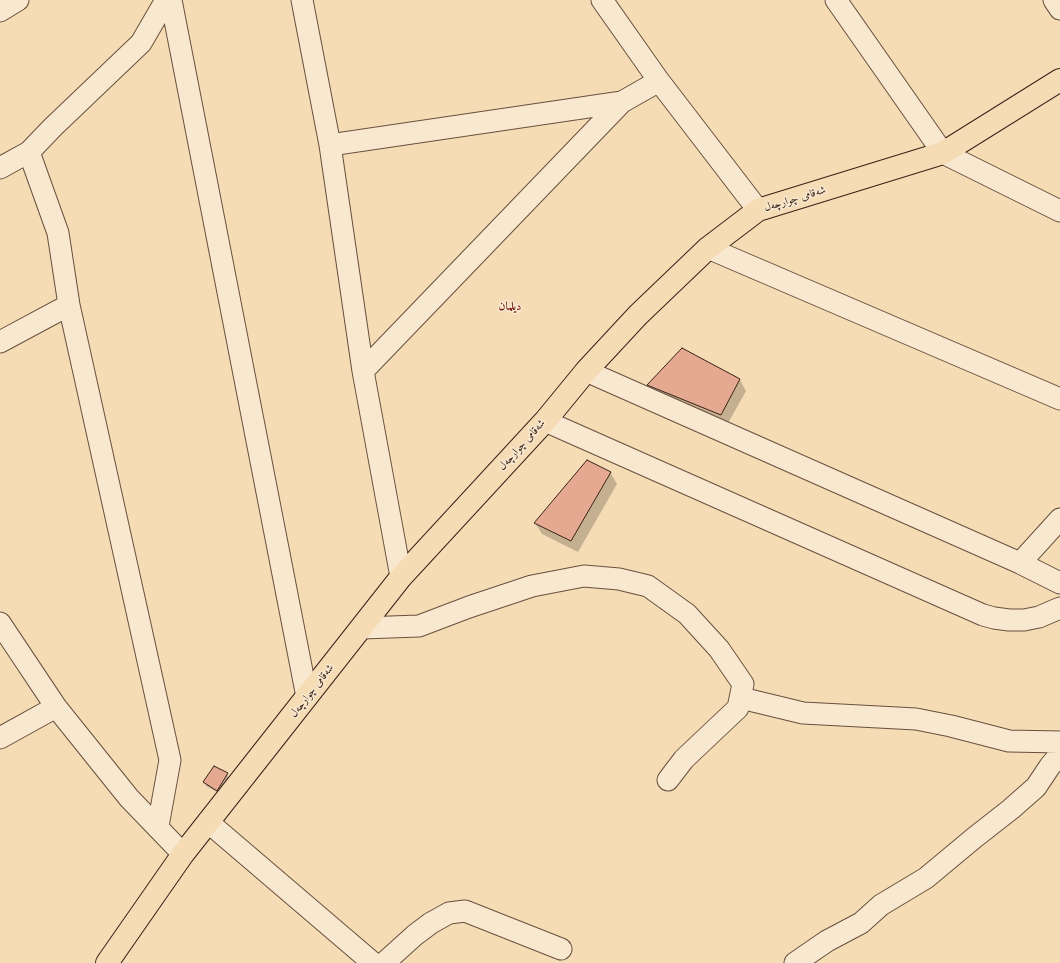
<!DOCTYPE html>
<html>
<head>
<meta charset="utf-8">
<style>
	body { margin:0 }
	canvas { display:block; background:#f5dcb5 }
</style>
</head>
<body>
<canvas width="1060" height="963"></canvas>
<script>
const c = document.querySelector('canvas').getContext('2d');
c.lineJoin = 'round';
function fillPath(path, color) { c.fillStyle = color; c.fill(path, 'evenodd'); }
const shape = rows => new Path2D(rows.map(r => 'M' + r).join(''));
function stroke(path, color, width, dash) { c.strokeStyle = color; c.lineWidth = width; c.lineCap = dash ? 'butt' : 'round'; c.setLineDash(dash || []); c.stroke(path); }
function drawText(font, color, halo, rows, align = 'center') {
  c.font = font + ' "Old Standard TT",Amiri,serif'; c.lineWidth = 3; c.setLineDash([]); c.textBaseline = 'middle'; c.strokeStyle = halo; c.fillStyle = color; for (const [text, x, y, turn = 0] of rows) {
    c.save(); c.translate(x, y); c.rotate((+turn || 0) * Math.PI / 180); c.textAlign = isNaN(turn) ? turn : align; if (halo) c.strokeText(text, 0, 0); c.fillText(text, 0, 0); c.restore();
  }
}
fillPath(shape([
	[683,350,740,380,746,391,727,425,655,396,649,385],
	[610,472,617,484,578,552,542,534,535,523],
	[214,768,227,774,229,778,219,793,206,786,204,782]
]), '#0003');
const building = shape([
	[682,348,740,379,721,415,647,385,682,348],
	[587,460,611,472,571,541,534,523,587,460],
	[214,766,228,773,217,791,203,782,214,766]
]);
fillPath(building, '#e5a992');
stroke(building, '#392217', 1);
const minor = shape([
	[171,0,307,697],
	[302,0,330,145,363,371,401,577],
	[602,0,659,81,758,210],
	[836,0,943,153,1060,211],
	[1054,0,1060,9],
	[0,11,18,0],
	[330,145,622,102,659,81],
	[29,152,58,233,69,305,170,760,158,826],
	[0,168,29,152,53,127,141,43,166,0],
	[708,248,1060,399],
	[0,342,69,305],
	[363,371,622,102],
	[586,371,1020,563,1060,583],
	[545,421,983,615,994,618,1009,620,1024,620,1039,617,1060,608],
	[1020,563,1060,519],
	[0,623,56,707,129,798,183,854],
	[362,628,419,626,469,607,532,586,584,576,619,579,648,586,687,614,719,649,743,684,738,708,684,759,668,780],
	[741,698,803,713,916,719,951,726,1009,741,1060,742],
	[0,738,56,707],
	[208,822,373,963],
	[384,963,415,935,431,923,449,913,465,911,561,949],
	[795,963,827,941,861,923,881,905,926,878,974,838,1011,809,1036,787,1050,766,1060,754]
]);
const major = shape([
	[107,963,183,854,401,577,545,421,586,371,638,315,708,248,758,210,943,153,1060,80]
]);
stroke(minor, '#68503e', 23);
stroke(major, '#392217', 24);
stroke(minor, '#f8e8cf', 21);
stroke(major, '#f5dcb5', 22);
drawText('11px', '#392217', '#f8e8cf', [
	["شەقامی چوارچەل",795,199,-17],
	["شەقامی چوارچەل",522,445,-48],
	["شەقامی چوارچەل",312,691,-52]
]);
drawText('bold 12px', '#7a1f14', '#f8e8cf', [
	["دیلمان",510,307]
]);
</script>
</body>
</html>
